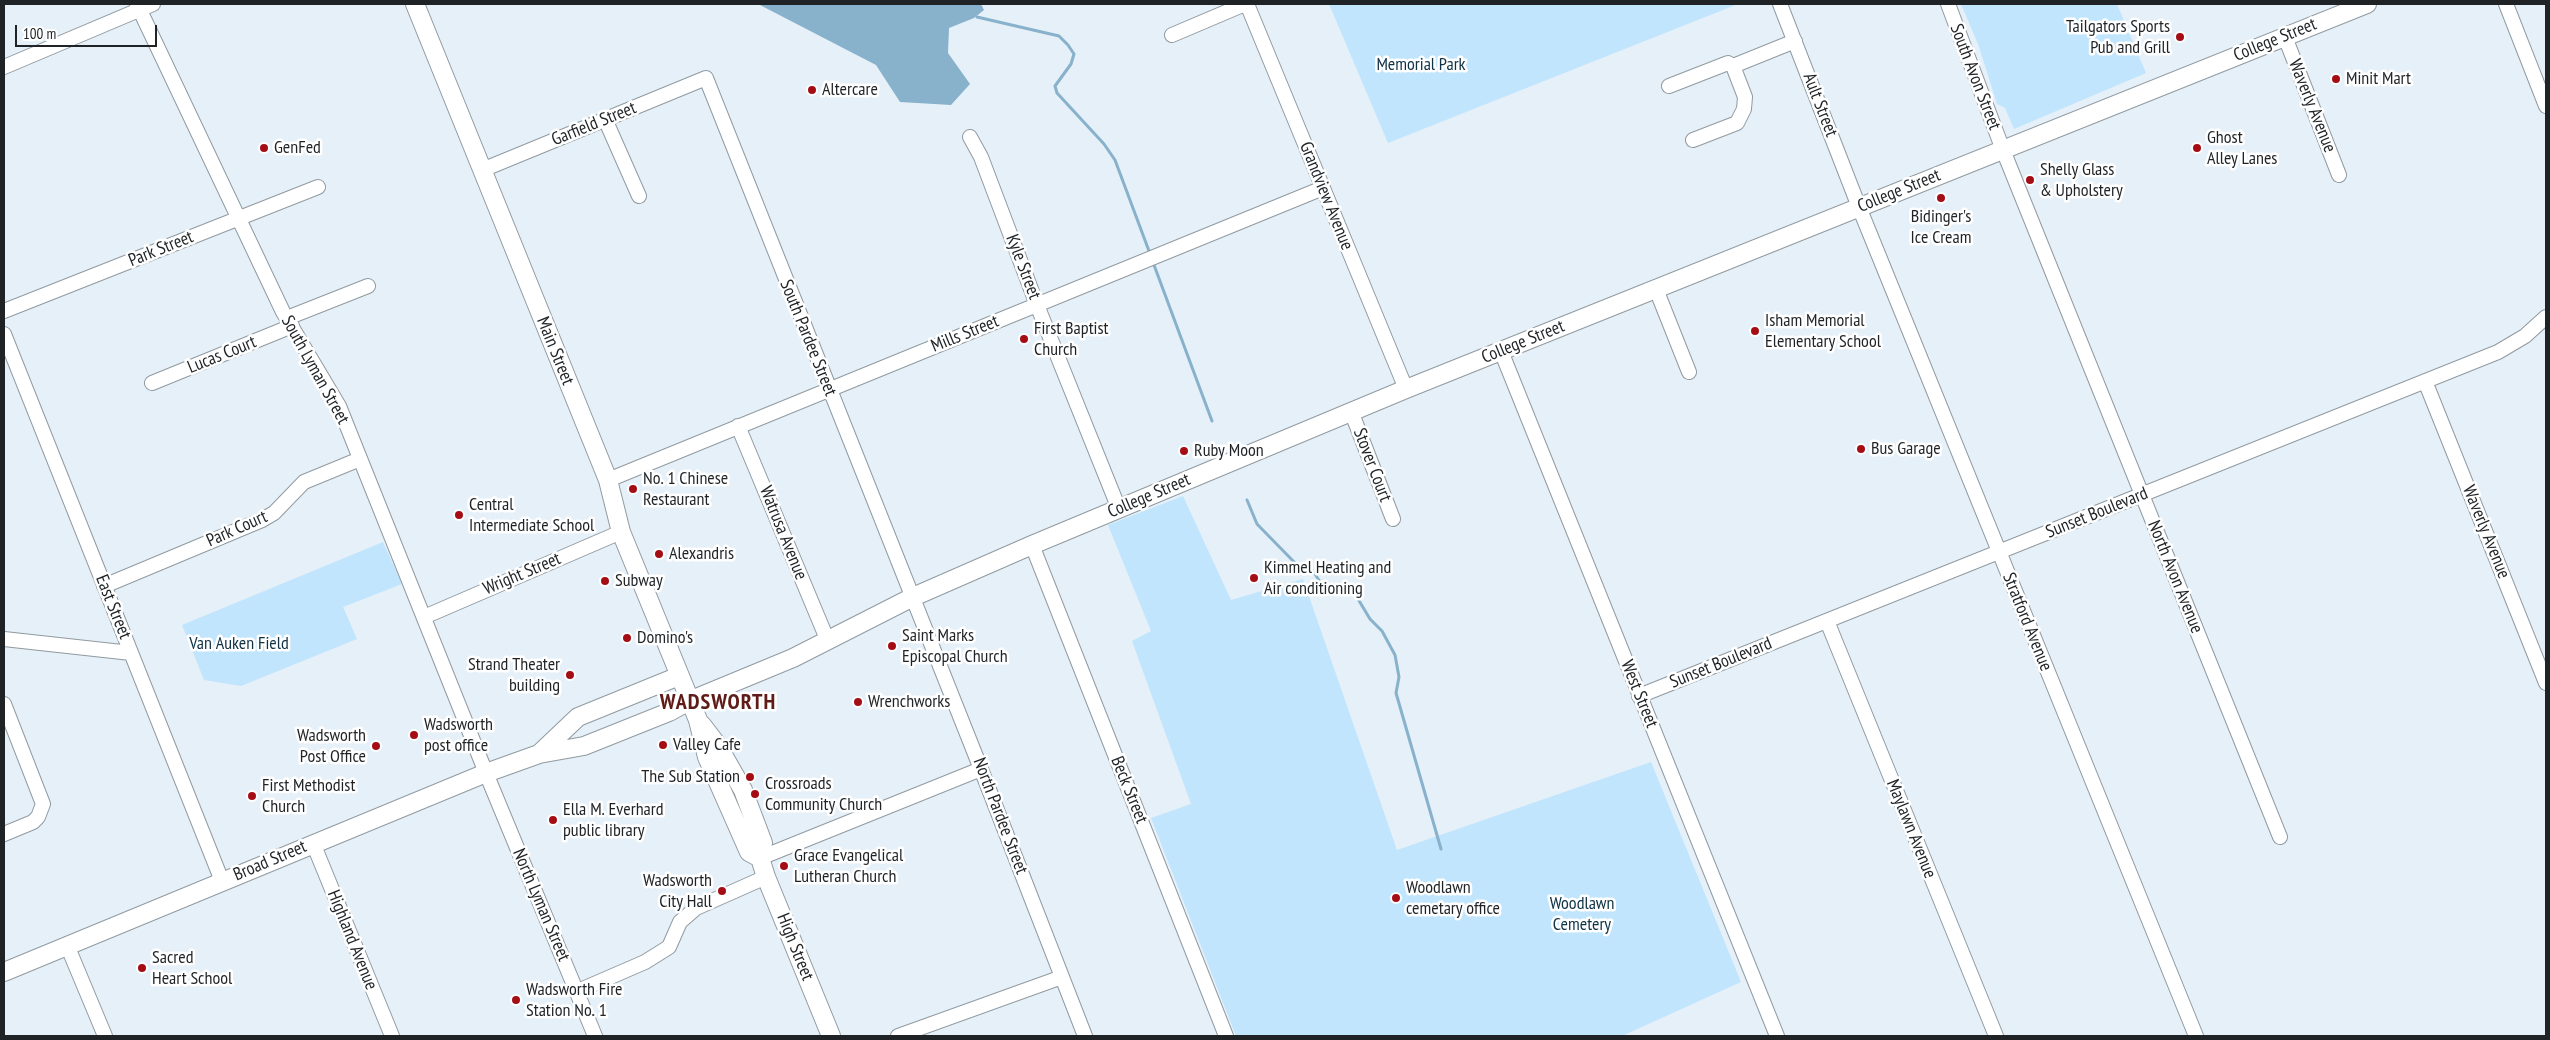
<!DOCTYPE html>
<html>
<head>
<meta charset="utf-8">
<style>
	body { margin:0 }
	#map { position:relative; width:2550px; height:1040px; overflow:hidden; background:#e6f0f8; font-family:"PT Sans Narrow",sans-serif }
	canvas { display:block }
	.frame { position:absolute; inset:0; border:5px solid #1f2326; pointer-events:none }
	.scale { position:absolute; left:15px; top:25px; width:142px; height:22px; box-sizing:border-box; border:2px solid #1f2326; border-top:0; padding-left:6px; font-size:15px; line-height:18px; white-space:nowrap; color:#1f2326; -webkit-text-stroke:4px #fff; paint-order:stroke }
</style>
</head>
<body>
<div id="map">
<canvas width="2550" height="1040"></canvas>
<div class="frame"></div>
<div class="scale">100 m</div>
</div>
<script>
const c = document.querySelector('canvas').getContext('2d');
c.lineJoin = 'round';
function fillPath(path, color) { c.fillStyle = color; c.fill(path, 'evenodd'); }
const shape = rows => new Path2D(rows.map(r => 'M' + r).join(''));
function stroke(path, color, width, dash) { c.strokeStyle = color; c.lineWidth = width; c.lineCap = dash ? 'butt' : 'round'; c.setLineDash(dash || []); c.stroke(path); }
function drawText(font, color, halo, rows, align = 'center') {
  c.font = font + ' "PT Sans Narrow",sans-serif'; c.lineWidth = 5; c.setLineDash([]); c.textBaseline = 'middle'; c.strokeStyle = halo; c.fillStyle = color; for (const [text, x, y, turn = 0] of rows) {
    c.save(); c.translate(x, y); c.rotate((+turn || 0) * Math.PI / 180); c.textAlign = isNaN(turn) ? turn : align; if (halo) c.strokeText(text, 0, 0); c.fillText(text, 0, 0); c.restore();
  }
}
fillPath(shape([
	[1329,4,1738,4,1388,143],
	[1961,4,2117,4,2146,73,2014,129,2005,108,1997,104,1978,44],
	[1183,496,1231,600,1303,579,1397,850,1651,762,1741,982,1622,1036,1236,1036,1151,818,1191,804,1132,641,1151,631,1108,525],
	[383,542,402,584,343,607,357,639,241,686,204,680,182,625]
]), '#c0e5fd');
fillPath(shape([
	[758,4,981,4,984,10,974,18,949,28,948,53,970,84,951,105,900,102,876,65]
]), '#88b1cb');
stroke(shape([
	[977,17,1059,36,1068,45,1074,54,1071,64,1055,86,1057,93,1104,144,1115,160,1149,251],
	[1154,265,1212,421],
	[1247,500,1257,524,1297,565,1313,571,1322,585,1349,584,1370,619,1382,631,1395,655,1399,677,1396,693,1441,849]
]), '#88b1cb', 3);
const minor = shape([
	[137,4,283,312,339,406,486,773,595,1036],
	[1247,4,1406,389],
	[1780,4,1859,207,2196,1036],
	[1948,4,2003,150,2280,837],
	[2506,4,2546,106],
	[1172,35,1245,4],
	[2285,37,2339,175],
	[1733,66,1795,41],
	[4,67,153,4],
	[1669,86,1728,63,1733,66,1745,97,1744,109,1737,123,1693,140],
	[605,119,639,196],
	[970,137,981,157,1037,305,1119,509],
	[482,170,706,78,981,769,1085,1036],
	[1656,289,1689,372],
	[4,311,318,187],
	[287,318,368,286],
	[4,334,222,881],
	[1501,351,1777,1036],
	[2425,381,2546,683],
	[152,383,292,326],
	[1351,411,1393,519],
	[738,426,827,639],
	[608,480,1323,188],
	[1032,545,1226,1036],
	[104,586,262,520,274,513,304,482,360,459],
	[424,617,621,532],
	[1827,621,1996,1036],
	[4,639,131,653],
	[1639,696,2498,352,2525,336,2546,317],
	[4,704,43,804,38,817,33,822,4,834],
	[313,843,392,1036],
	[760,858,981,769],
	[67,945,105,1036],
	[578,991,645,962,669,947,680,922,696,908,766,877],
	[898,1036,1062,977]
]);
const major = shape([
	[415,4,608,480,621,532,698,720,707,757,749,852,760,858],
	[702,725,718,746,743,790,763,843,760,858,766,877,831,1036],
	[539,754,578,717,679,676],
	[4,972,486,773,539,754,584,746,669,712,689,701,793,658,913,597,1032,545,1406,389,2367,4]
]);
stroke(minor, '#909aa1', 16);
stroke(major, '#909aa1', 20);
stroke(minor, '#fff', 14);
stroke(major, '#fff', 18);
for (const [x, y, r, color] of [
	[2180,37,5,"#a50d15"],
	[2336,79,5,"#a50d15"],
	[812,90,5,"#a50d15"],
	[264,148,5,"#a50d15"],
	[2197,148,5,"#a50d15"],
	[2030,180,5,"#a50d15"],
	[1941,198,5,"#a50d15"],
	[1755,331,5,"#a50d15"],
	[1024,339,5,"#a50d15"],
	[1861,449,5,"#a50d15"],
	[1184,451,5,"#a50d15"],
	[633,489,5,"#a50d15"],
	[459,515,5,"#a50d15"],
	[659,554,5,"#a50d15"],
	[1254,578,5,"#a50d15"],
	[605,581,5,"#a50d15"],
	[627,638,5,"#a50d15"],
	[892,646,5,"#a50d15"],
	[570,675,5,"#a50d15"],
	[858,702,5,"#a50d15"],
	[414,735,5,"#a50d15"],
	[663,745,5,"#a50d15"],
	[376,746,5,"#a50d15"],
	[750,777,5,"#a50d15"],
	[755,794,5,"#a50d15"],
	[252,796,5,"#a50d15"],
	[553,820,5,"#a50d15"],
	[784,866,5,"#a50d15"],
	[722,891,5,"#a50d15"],
	[1396,898,5,"#a50d15"],
	[142,968,5,"#a50d15"],
	[516,1000,5,"#a50d15"]
]) { const dot = new Path2D(); dot.arc(x, y, r, 0, 2 * Math.PI); c.fillStyle = color; c.fill(dot); stroke(dot, '#fff', 2); }
drawText('18px', '#1f2326', '#fff', [
	["Tailgators Sports",2170,27,"right"],
	["Pub and Grill",2170,48,"right"],
	["Minit Mart",2346,79],
	["Altercare",822,90],
	["Ghost",2207,138],
	["Alley Lanes",2207,159],
	["GenFed",274,148],
	["Shelly Glass",2040,170],
	["& Upholstery",2040,191],
	["Bidinger's",1941,217,"center"],
	["Ice Cream",1941,238,"center"],
	["Isham Memorial",1765,321],
	["Elementary School",1765,342],
	["First Baptist",1034,329],
	["Church",1034,350],
	["Bus Garage",1871,449],
	["Ruby Moon",1194,451],
	["No. 1 Chinese",643,479],
	["Restaurant",643,500],
	["Central",469,505],
	["Intermediate School",469,526],
	["Alexandris",669,554],
	["Kimmel Heating and",1264,568],
	["Air conditioning",1264,589],
	["Subway",615,581],
	["Saint Marks",902,636],
	["Episcopal Church",902,657],
	["Domino's",637,638],
	["Strand Theater",560,665,"right"],
	["building",560,686,"right"],
	["Wrenchworks",868,702],
	["Wadsworth",424,725],
	["post office",424,746],
	["Wadsworth",366,736,"right"],
	["Post Office",366,757,"right"],
	["Valley Cafe",673,745],
	["The Sub Station",740,777,"right"],
	["Crossroads",765,784],
	["Community Church",765,805],
	["First Methodist",262,786],
	["Church",262,807],
	["Ella M. Everhard",563,810],
	["public library",563,831],
	["Grace Evangelical",794,856],
	["Lutheran Church",794,877],
	["Wadsworth",712,881,"right"],
	["City Hall",712,902,"right"],
	["Woodlawn",1406,888],
	["cemetary office",1406,909],
	["Sacred",152,958],
	["Heart School",152,979],
	["Wadsworth Fire",526,990],
	["Station No. 1",526,1011]
], 'left');
drawText('18px', '#1f2326', '#fff', [
	["College Street",2275,40,-22],
	["South Avon Street",1975,77,69],
	["Ault Street",1820,105,69],
	["Waverly Avenue",2312,106,68],
	["Garfield Street",594,124,-22],
	["College Street",1899,191,-22],
	["Grandview Avenue",1326,196,68],
	["Park Street",161,249,-22],
	["Kyle Street",1023,267,69],
	["Mills Street",965,334,-22],
	["South Pardee Street",808,338,68],
	["College Street",1523,342,-22],
	["Main Street",555,351,68],
	["Lucas Court",222,355,-22],
	["South Lyman Street",315,370,61],
	["Stover Court",1372,465,69],
	["College Street",1149,496,-23],
	["Sunset Boulevard",2097,513,-22],
	["Park Court",237,529,-24],
	["Waverly Avenue",2486,532,68],
	["Watrusa Avenue",783,533,68],
	["Wright Street",522,574,-23],
	["North Avon Avenue",2175,577,68],
	["East Street",113,607,68],
	["Stratford Avenue",2027,622,68],
	["Sunset Boulevard",1721,663,-22],
	["West Street",1639,694,68],
	["Beck Street",1129,790,68],
	["North Pardee Street",1000,816,69],
	["Maylawn Avenue",1911,829,68],
	["Broad Street",270,861,-23],
	["North Lyman Street",541,905,67],
	["Highland Avenue",352,940,68],
	["High Street",795,947,68]
]);
drawText('18px', '#0f3245', '#fff', [
	["Memorial Park",1421,65],
	["Van Auken Field",239,644],
	["Woodlawn",1582,904],
	["Cemetery",1582,925]
]);
c.letterSpacing = '1px';
drawText('bold 22px', '#5f1b17', '#fff', [
	["WADSWORTH",718,703]
]);
c.letterSpacing = '0px';
</script>
</body>
</html>
